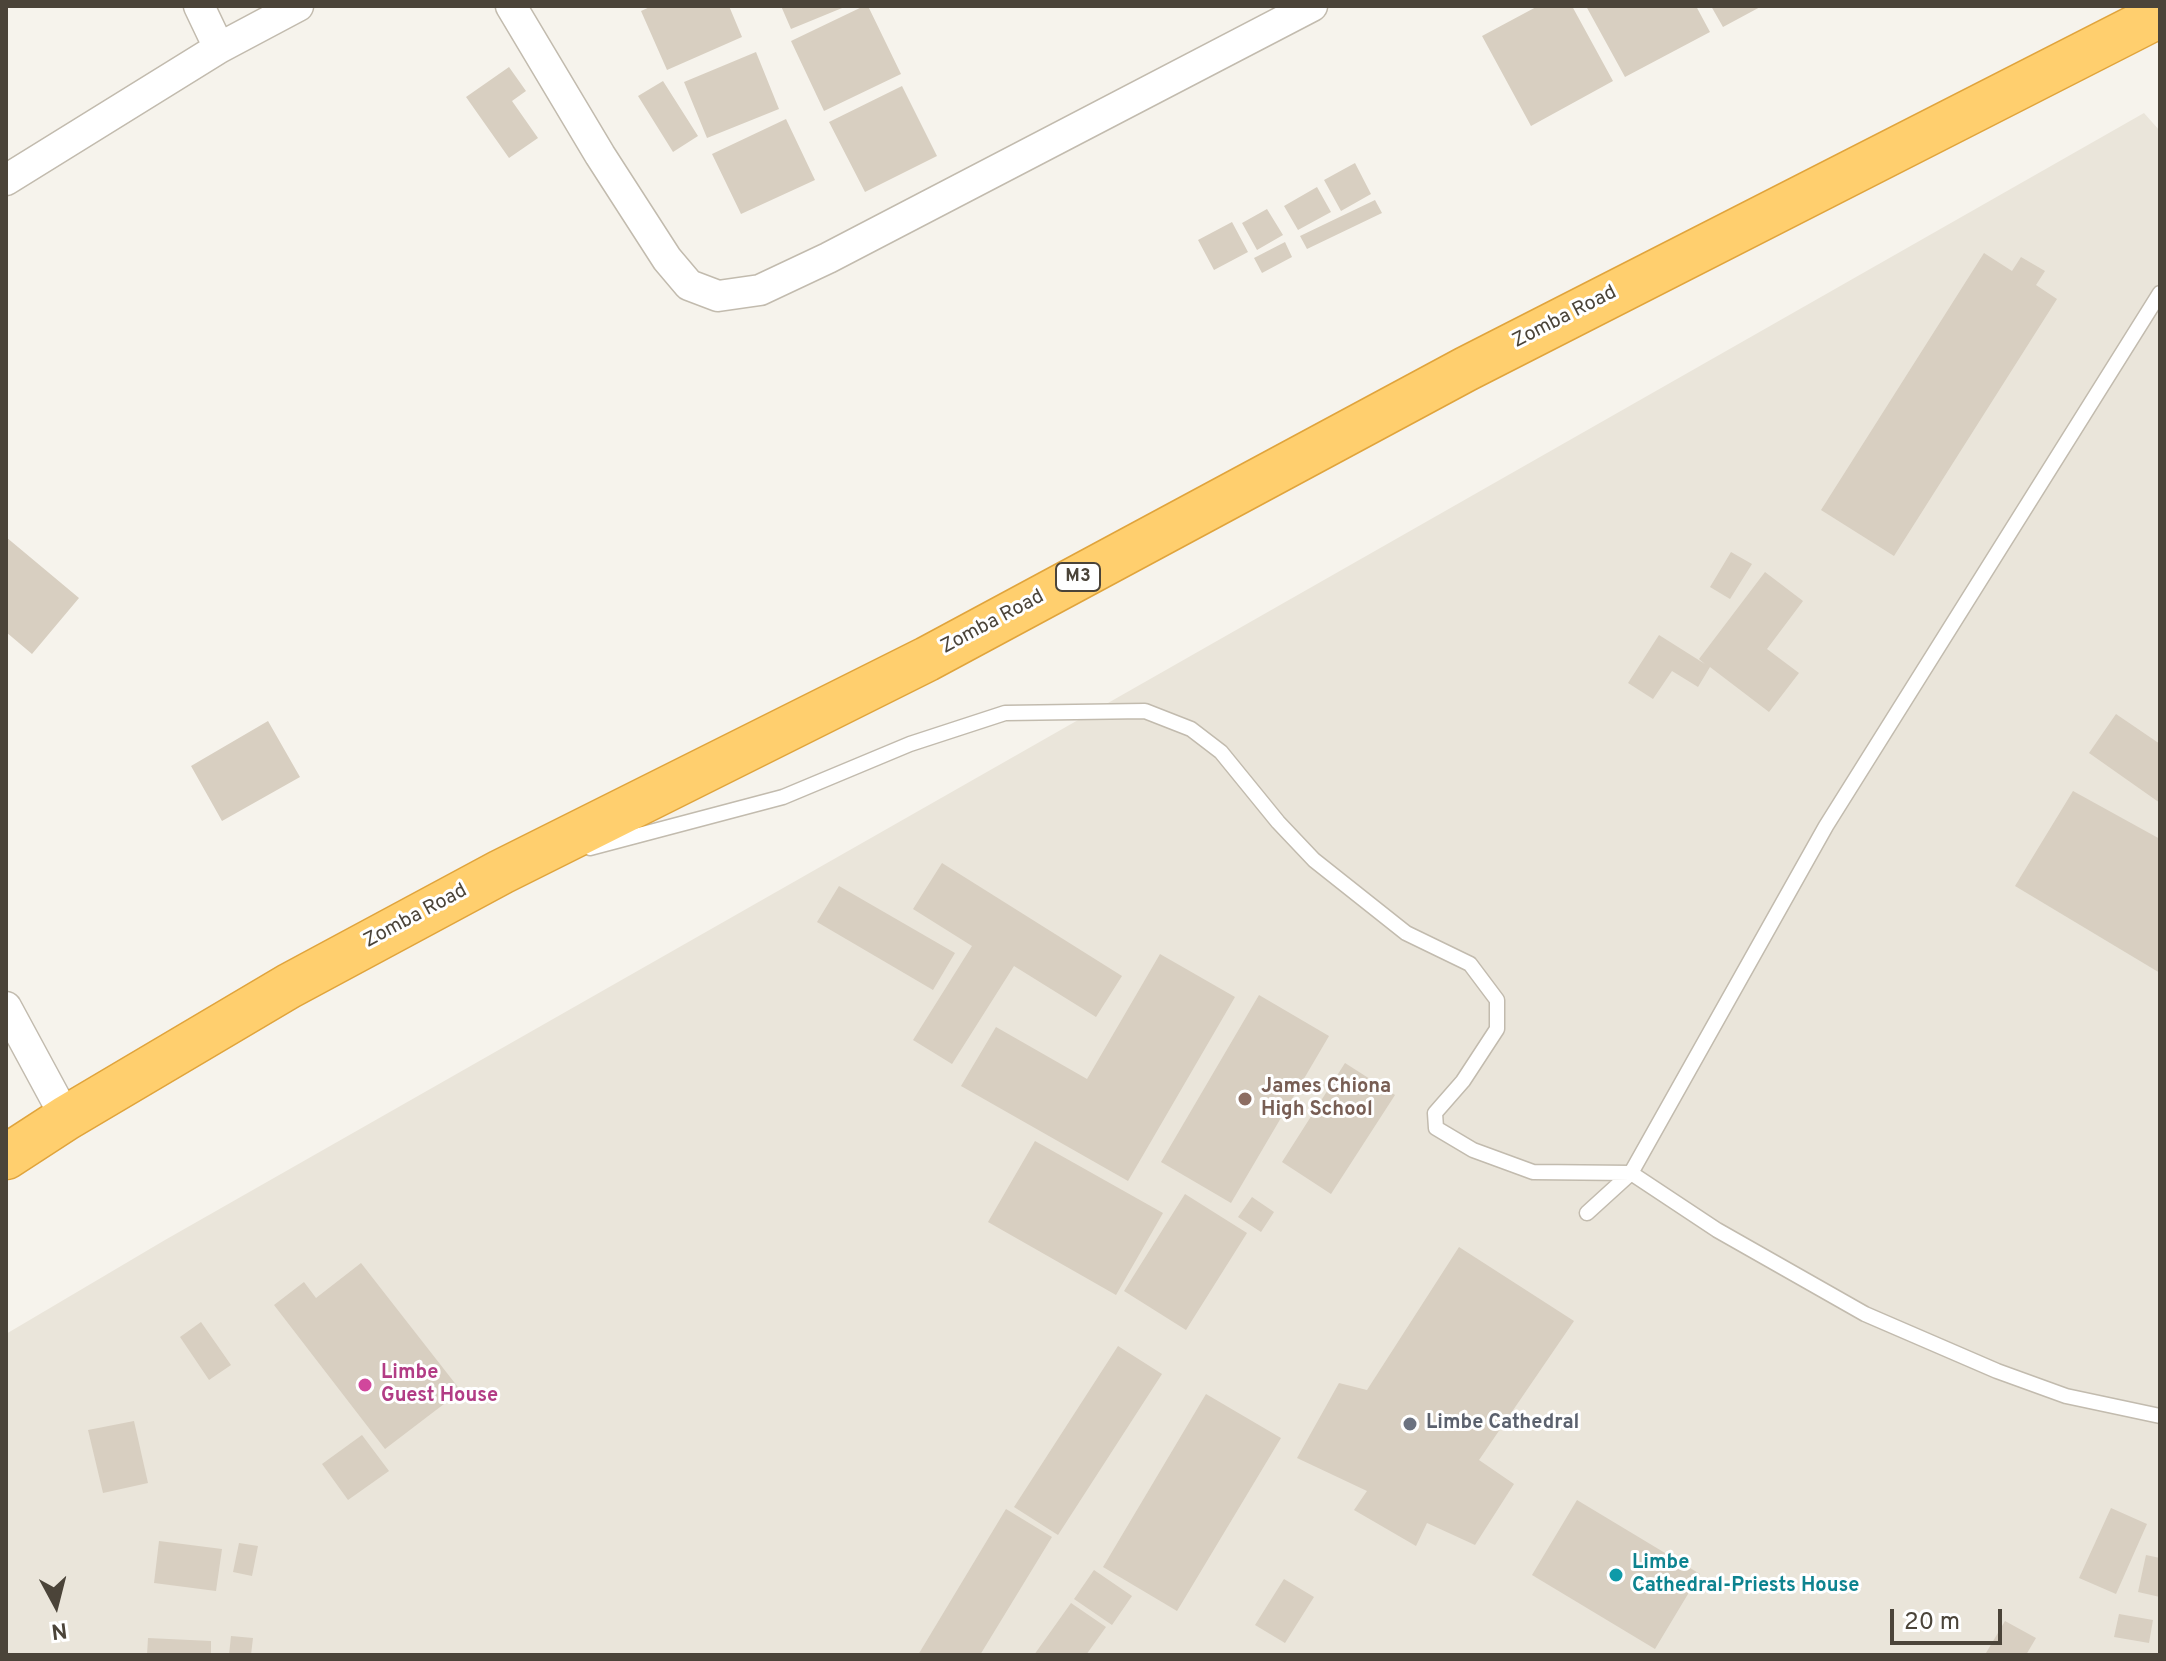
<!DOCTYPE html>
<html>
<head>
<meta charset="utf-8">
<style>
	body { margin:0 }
	#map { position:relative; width:2166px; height:1661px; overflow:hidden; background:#f6f3ec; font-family:Overpass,sans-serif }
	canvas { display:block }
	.frame { position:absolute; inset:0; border:8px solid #4b4439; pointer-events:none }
	.north { position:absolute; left:16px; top:1565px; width:80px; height:80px; -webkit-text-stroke:6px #fff; paint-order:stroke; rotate:173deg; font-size:22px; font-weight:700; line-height:32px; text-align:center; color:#4b4439 }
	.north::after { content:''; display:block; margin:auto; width:28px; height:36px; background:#4b4439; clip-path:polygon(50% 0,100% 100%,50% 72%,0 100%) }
	.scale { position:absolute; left:1890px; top:1609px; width:112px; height:36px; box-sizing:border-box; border:4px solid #4b4439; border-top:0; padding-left:10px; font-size:24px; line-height:28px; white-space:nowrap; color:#4b4439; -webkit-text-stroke:6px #fff; paint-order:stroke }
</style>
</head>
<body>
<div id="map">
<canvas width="2166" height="1661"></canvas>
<div class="frame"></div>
<div class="north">N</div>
<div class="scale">20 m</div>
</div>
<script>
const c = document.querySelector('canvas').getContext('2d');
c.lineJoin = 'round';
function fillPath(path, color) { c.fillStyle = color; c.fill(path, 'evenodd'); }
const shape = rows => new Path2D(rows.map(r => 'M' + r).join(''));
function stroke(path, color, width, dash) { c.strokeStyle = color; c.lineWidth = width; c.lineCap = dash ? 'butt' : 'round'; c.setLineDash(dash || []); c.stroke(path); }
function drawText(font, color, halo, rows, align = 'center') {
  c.font = font + ' Overpass,sans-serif'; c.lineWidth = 6; c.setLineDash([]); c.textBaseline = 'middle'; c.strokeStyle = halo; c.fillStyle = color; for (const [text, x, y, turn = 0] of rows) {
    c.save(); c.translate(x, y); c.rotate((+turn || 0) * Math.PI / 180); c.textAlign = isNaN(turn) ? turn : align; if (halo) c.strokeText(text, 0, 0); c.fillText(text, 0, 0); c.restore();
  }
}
fillPath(shape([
	[2144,113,2160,131,2160,1655,6,1655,6,1334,165,1240]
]), '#eae5da');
fillPath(shape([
	[652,6,729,6,742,37,667,70,641,11],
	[781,6,847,6,791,29],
	[864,6,868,6,901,74,824,111,791,41],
	[1538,6,1572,6,1613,81,1531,126,1482,36],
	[1586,6,1696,6,1710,32,1625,77],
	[1711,6,1762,6,1723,27],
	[756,52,779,109,707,138,684,82],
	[509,67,526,91,512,101,538,138,509,158,466,97],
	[663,81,698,136,673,152,638,96],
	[902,86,937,156,865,192,829,122],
	[786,119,815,180,741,214,712,154],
	[1355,163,1371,194,1341,211,1324,180],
	[1317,187,1331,212,1298,230,1284,206],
	[1375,200,1382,213,1307,249,1300,236],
	[1267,209,1283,235,1257,250,1242,223],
	[1232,222,1248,252,1214,270,1198,240],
	[1285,242,1292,257,1262,273,1254,258],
	[1984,253,2012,271,2021,257,2045,271,2036,285,2057,299,1894,556,1821,510],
	[6,537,79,598,32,654,6,632],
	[1731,552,1752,564,1730,599,1710,587],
	[1765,572,1803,601,1767,649,1799,673,1769,712,1710,667,1698,687,1672,671,1653,699,1628,683,1659,635,1705,664,1699,659],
	[2116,714,2160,744,2160,803,2089,753],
	[268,721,300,777,222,821,191,766],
	[2073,791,2160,839,2160,973,2015,886],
	[942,863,1122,976,1096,1017,1014,966,952,1064,913,1040,972,946,913,909],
	[839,886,955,953,933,990,817,922],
	[1160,954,1235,997,1128,1181,961,1086,996,1027,1087,1079],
	[1259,995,1329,1036,1231,1203,1161,1162],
	[1345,1063,1395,1095,1331,1194,1282,1162],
	[1035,1141,1163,1213,1116,1295,988,1222],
	[1185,1194,1247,1233,1186,1330,1124,1291],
	[1252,1197,1274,1212,1261,1232,1238,1217],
	[1459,1247,1574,1321,1479,1460,1514,1484,1475,1545,1427,1523,1416,1546,1354,1510,1367,1491,1297,1458,1339,1383,1367,1390],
	[361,1263,461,1391,385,1449,274,1305,304,1282,316,1298],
	[201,1322,231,1365,209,1380,180,1337],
	[1118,1346,1162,1374,1058,1535,1014,1507],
	[1206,1394,1281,1438,1177,1611,1103,1567],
	[134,1421,148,1483,103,1493,88,1430],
	[362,1435,389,1471,348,1500,322,1464],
	[1577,1500,1700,1574,1655,1649,1532,1575],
	[2111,1508,2147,1524,2116,1594,2079,1578],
	[1006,1509,1052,1537,980,1655,918,1655],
	[159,1541,222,1549,216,1591,154,1583],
	[239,1543,258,1546,252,1576,233,1572],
	[2146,1555,2160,1558,2160,1597,2138,1592],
	[1094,1570,1132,1596,1112,1625,1074,1599],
	[1284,1579,1314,1597,1285,1643,1255,1625],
	[1071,1603,1106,1627,1086,1655,1034,1655],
	[2119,1614,2153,1620,2149,1643,2114,1637],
	[2005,1621,2036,1638,2026,1655,1990,1655,1986,1653],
	[231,1636,253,1638,251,1655,229,1655],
	[148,1638,211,1641,211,1655,147,1655]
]), '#d8cfc1');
const lane = shape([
	[590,848,783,797,910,744,1005,713,1145,711,1191,729,1221,752,1278,822,1314,860,1406,933,1470,964,1497,1000,1497,1029,1463,1081,1435,1113,1436,1128,1473,1150,1533,1172,1631,1173,1717,1230,1865,1314,1997,1371,2066,1396,2160,1416],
	[1587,1213,1631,1173,1826,826,2160,293]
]);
const street = shape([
	[199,6,219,48],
	[511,6,600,155,667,259,689,285,718,296,760,290,828,258,1312,6],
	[6,180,219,48,298,6],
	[6,1007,66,1118]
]);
const highway = shape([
	[6,1157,66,1118,289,986,501,872,927,659,1466,369,2160,15]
]);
stroke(lane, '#c2bbae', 17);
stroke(street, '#c2bbae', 33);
stroke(highway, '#e0a43c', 47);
stroke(lane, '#fff', 14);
stroke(street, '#fff', 30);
stroke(highway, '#ffcf6e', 44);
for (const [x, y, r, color] of [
	[1245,1099,8,"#8d6e63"],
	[365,1385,8,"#d1479c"],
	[1410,1424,8,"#6b7280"],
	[1616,1575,8,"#0f9aa8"]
]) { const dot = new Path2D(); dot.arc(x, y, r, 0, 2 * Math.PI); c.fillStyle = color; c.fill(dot); stroke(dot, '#fff', 3); }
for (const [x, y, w] of [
	[1078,577,44]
]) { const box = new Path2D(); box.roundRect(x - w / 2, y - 14, w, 28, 6); c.fillStyle = '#fff'; c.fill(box); stroke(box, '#4b4439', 2); }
drawText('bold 18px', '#4b4439', null, [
	["M3",1078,577]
]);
drawText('20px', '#4b4439', '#fff', [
	["Zomba Road",1565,318,-27],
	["Zomba Road",993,623,-28],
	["Zomba Road",416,917,-28]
]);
drawText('bold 20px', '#785e54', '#fff', [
	["James Chiona",1261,1088],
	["High School",1261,1111]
], 'left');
drawText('bold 20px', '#b23c85', '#fff', [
	["Limbe",381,1374],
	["Guest House",381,1397]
], 'left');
drawText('bold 20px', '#5b616d', '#fff', [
	["Limbe Cathedral",1426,1424]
], 'left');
drawText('bold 20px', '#0d838f', '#fff', [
	["Limbe",1632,1564],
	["Cathedral-Priests House",1632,1587]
], 'left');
</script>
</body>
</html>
